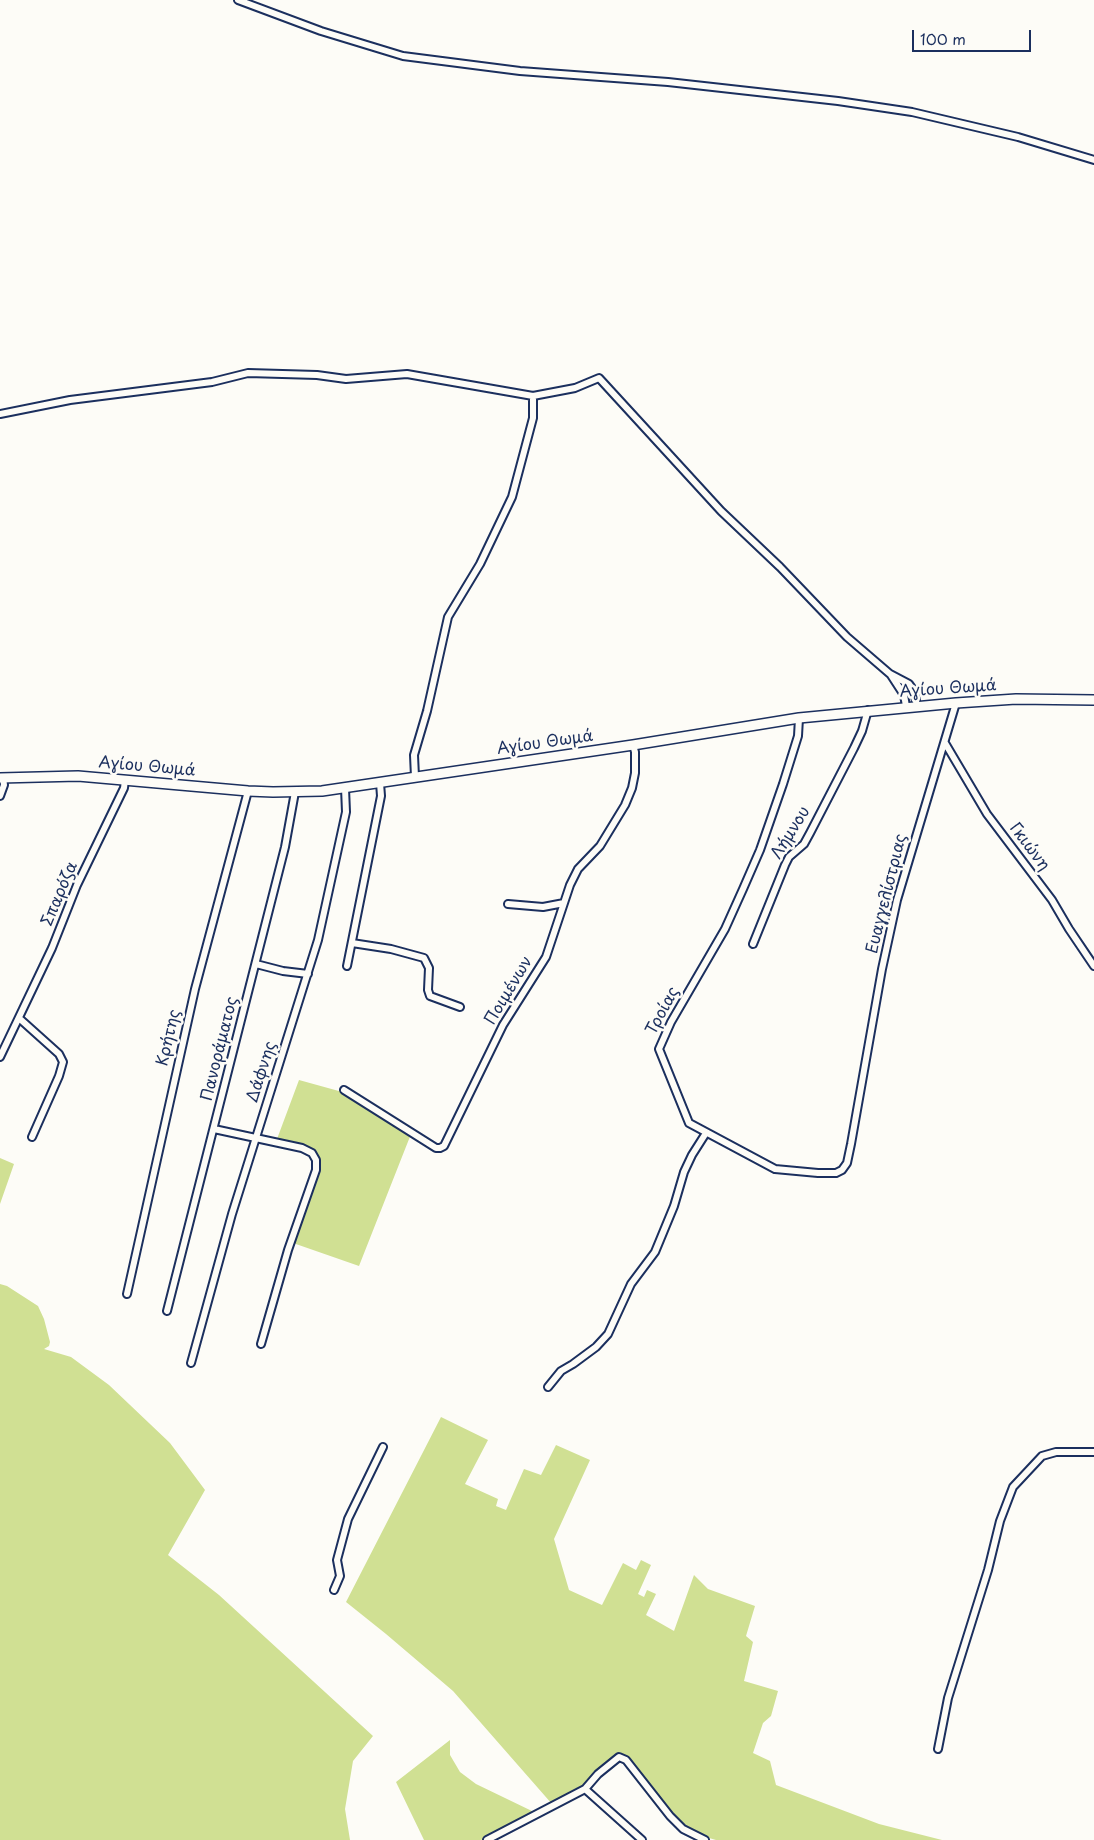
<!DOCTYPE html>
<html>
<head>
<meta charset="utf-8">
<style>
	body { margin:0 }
	#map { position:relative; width:1094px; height:1840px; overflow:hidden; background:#fdfcf7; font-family:"Playpen Sans",sans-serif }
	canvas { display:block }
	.scale { position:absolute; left:912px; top:30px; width:119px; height:22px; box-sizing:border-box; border:2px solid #1b2f5e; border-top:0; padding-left:6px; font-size:15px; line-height:18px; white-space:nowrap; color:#1b2f5e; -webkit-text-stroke:4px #fdfcf7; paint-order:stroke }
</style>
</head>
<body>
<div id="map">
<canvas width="1094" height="1840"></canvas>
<div class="scale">100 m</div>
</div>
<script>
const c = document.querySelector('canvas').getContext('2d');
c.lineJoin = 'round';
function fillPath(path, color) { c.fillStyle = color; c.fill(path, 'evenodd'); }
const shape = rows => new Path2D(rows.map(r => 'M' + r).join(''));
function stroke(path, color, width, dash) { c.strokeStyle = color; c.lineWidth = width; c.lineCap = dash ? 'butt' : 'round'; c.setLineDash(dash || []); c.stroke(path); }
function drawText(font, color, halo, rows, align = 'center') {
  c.font = font + ' "Playpen Sans",sans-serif'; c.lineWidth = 5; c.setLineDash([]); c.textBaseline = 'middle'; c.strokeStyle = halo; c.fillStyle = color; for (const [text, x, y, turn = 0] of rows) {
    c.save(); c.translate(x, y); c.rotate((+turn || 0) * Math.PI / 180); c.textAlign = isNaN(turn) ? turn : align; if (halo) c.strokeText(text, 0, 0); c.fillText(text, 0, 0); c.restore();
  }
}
fillPath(shape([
	[299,1080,346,1093,411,1134,359,1266,293,1243,319,1168,318,1157,313,1149,277,1139],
	[0,1158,14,1164,0,1204],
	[0,1284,7,1286,38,1306,44,1319,50,1342,49,1346,44,1349,71,1357,109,1385,170,1443,205,1490,168,1555,219,1595,373,1736,353,1761,345,1809,350,1840,0,1840],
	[441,1417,488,1440,465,1484,498,1499,496,1506,506,1510,524,1469,541,1475,556,1445,590,1460,554,1539,569,1590,602,1605,623,1563,636,1570,641,1560,651,1565,638,1594,644,1597,647,1590,656,1594,646,1615,674,1631,694,1575,708,1589,755,1606,746,1636,753,1642,744,1681,778,1691,771,1716,763,1723,753,1753,770,1761,776,1785,879,1824,942,1840,716,1840,709,1838,684,1825,672,1815,628,1758,617,1755,584,1786,552,1804,453,1691,386,1634,346,1602],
	[450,1740,450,1755,460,1772,476,1784,534,1812,481,1840,424,1840,396,1782]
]), '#d0e093');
const street = shape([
	[238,0,321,31,403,56,520,71,668,82,838,101,912,112,1018,137,1094,160],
	[0,414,70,400,212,382,248,373,317,375,346,379,407,374,533,396],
	[891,675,904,695,906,706],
	[799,718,798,736,783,784,760,850,743,889,725,929,671,1022,659,1049,689,1123,775,1169,818,1173,836,1173,842,1170,847,1163,851,1144,882,969,897,900,956,703],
	[945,743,987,814,1052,900,1069,929,1094,966],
	[415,777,414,755,427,711,448,617,480,564,512,497,533,418,533,396,575,388,599,378,721,511,780,567,847,637,890,674,909,684,914,691,917,706],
	[0,796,4,785,3,777],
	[508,904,543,907,564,903],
	[352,943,391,949,424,958,429,968,428,990,430,996,460,1007],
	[753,944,785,865,789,857,804,844,810,833,854,748,862,731,868,710],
	[256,964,283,971,308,974],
	[347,966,381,796,380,783],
	[20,1019,59,1054,63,1062,59,1076,32,1137],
	[0,1057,52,948,77,885,124,788,125,780],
	[344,1090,436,1148,440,1148,444,1146,503,1025,546,957,570,885,578,869,600,846,625,805,632,788,635,773,635,752,633,745],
	[214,1129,302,1148,312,1153,316,1160,316,1170,288,1250,261,1344],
	[127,1294,195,989,248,791],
	[167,1311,285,847,295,792],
	[191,1363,232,1214,318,940,346,812,345,788],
	[548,1387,561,1371,573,1364,596,1347,608,1334,631,1284,655,1252,674,1206,684,1172,692,1155,706,1133],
	[334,1590,340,1576,337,1560,348,1519,383,1447],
	[938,1749,948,1698,988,1570,1000,1521,1013,1487,1042,1456,1056,1452,1094,1452],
	[585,1789,642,1840],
	[487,1840,585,1789,598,1774,619,1757,626,1760,670,1816,683,1829,705,1840]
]);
const secondary = shape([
	[0,778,78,776,248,791,273,792,322,791,633,745,799,718,956,703,1016,699,1094,700]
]);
stroke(street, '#1b2f5e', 10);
stroke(secondary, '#1b2f5e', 12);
stroke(street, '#fdfcf7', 6);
stroke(secondary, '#fdfcf7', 9);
drawText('16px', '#1b2f5e', '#fdfcf7', [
	["Αγίου Θωμά",948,689,-4],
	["Αγίου Θωμά",545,743,-8],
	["Αγίου Θωμά",147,767,5],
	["Λήμνου",791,833,-58],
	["Γκιώνη",1029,847,53],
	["Σπαρόζα",60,894,-67],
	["Ευαγγελίστριας",887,894,-76],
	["Ποιμένων",509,991,-59],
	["Τροίας",663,1011,-62],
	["Κρήτης",169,1038,-77],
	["Πανοράματος",220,1049,-76],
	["Δάφνης",262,1072,-72]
]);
</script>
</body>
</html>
